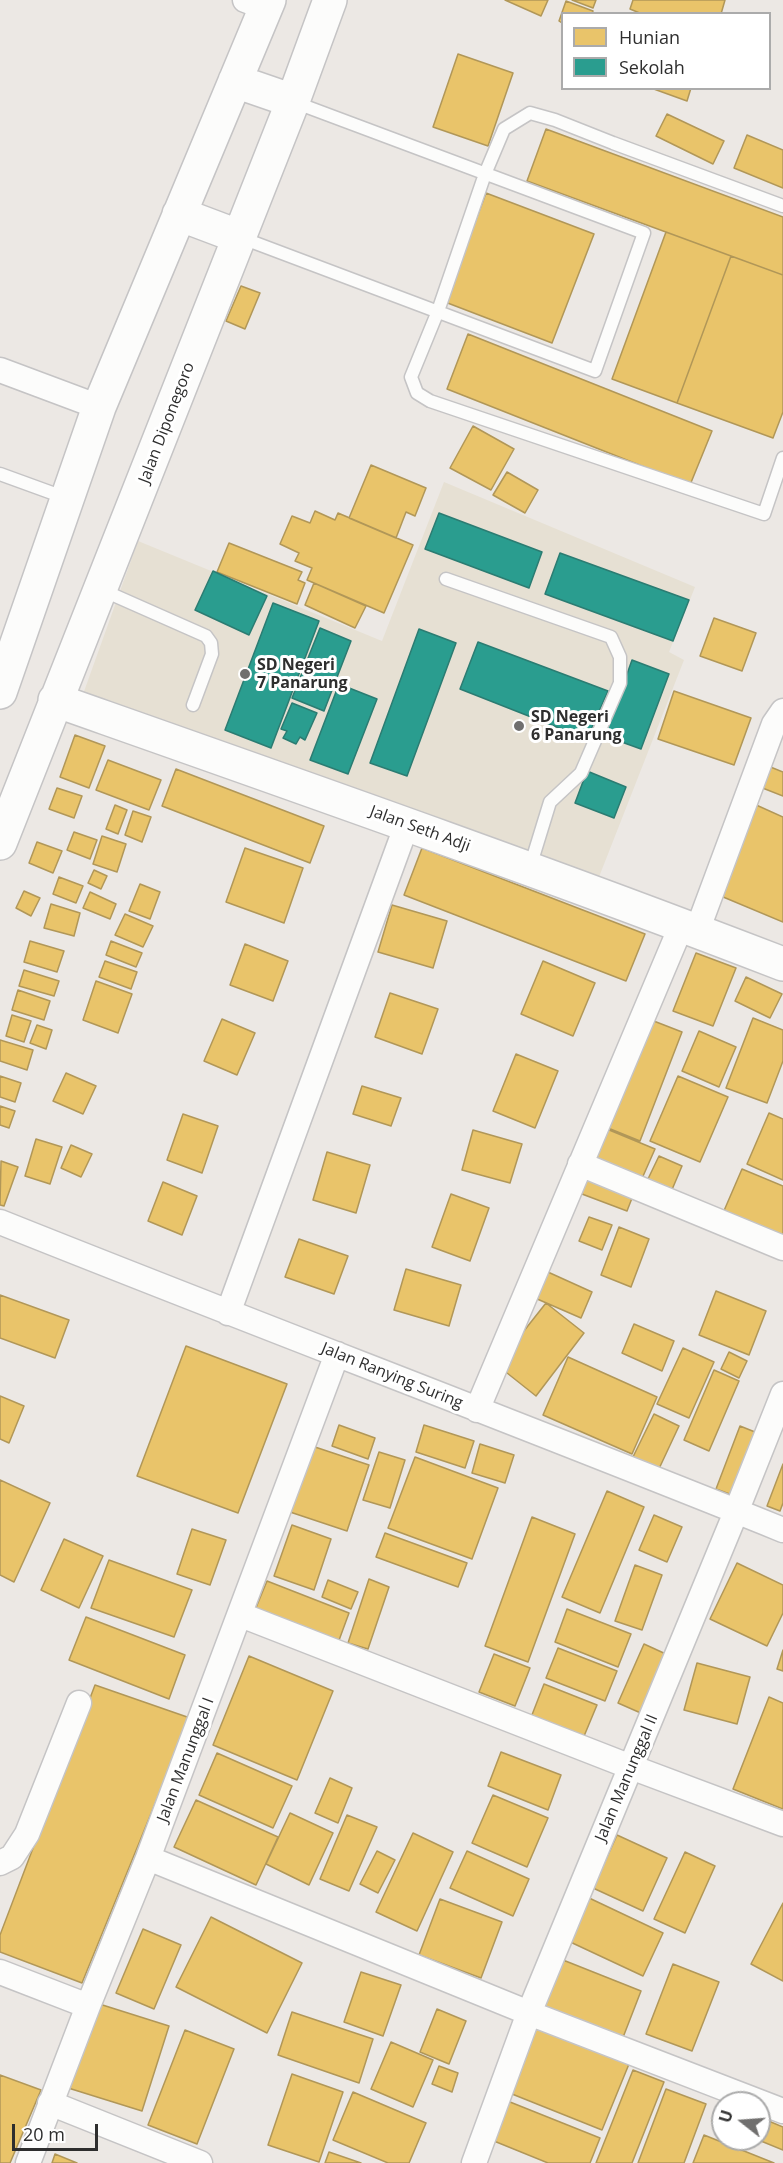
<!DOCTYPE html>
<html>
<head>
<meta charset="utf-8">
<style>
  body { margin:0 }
  #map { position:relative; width:783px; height:2163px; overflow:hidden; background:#ece8e4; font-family:"Open Sans",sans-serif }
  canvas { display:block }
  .legend { position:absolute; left:561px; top:12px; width:210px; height:78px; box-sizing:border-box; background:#fff; border:2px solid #ababab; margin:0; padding:8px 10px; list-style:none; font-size:18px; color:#2e2e2e }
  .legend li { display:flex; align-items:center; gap:12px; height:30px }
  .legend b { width:30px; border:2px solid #ababab }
  .north { position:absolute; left:711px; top:2091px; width:60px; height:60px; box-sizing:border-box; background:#fff; border:2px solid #ababab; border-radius:50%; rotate:287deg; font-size:16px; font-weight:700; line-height:24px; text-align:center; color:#2e2e2e }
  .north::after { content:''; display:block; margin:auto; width:21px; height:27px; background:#706f6e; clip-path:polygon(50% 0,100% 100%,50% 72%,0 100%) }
  .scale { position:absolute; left:12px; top:2124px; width:86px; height:27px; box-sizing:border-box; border:3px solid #2e2e2e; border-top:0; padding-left:8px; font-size:18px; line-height:21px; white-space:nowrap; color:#2e2e2e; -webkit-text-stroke:4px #fff; paint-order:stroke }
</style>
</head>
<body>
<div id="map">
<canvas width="783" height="2163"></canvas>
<ul class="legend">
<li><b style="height:16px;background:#e9c46a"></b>Hunian</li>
<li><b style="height:16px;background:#2a9d8f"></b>Sekolah</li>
</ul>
<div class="north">U</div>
<div class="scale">20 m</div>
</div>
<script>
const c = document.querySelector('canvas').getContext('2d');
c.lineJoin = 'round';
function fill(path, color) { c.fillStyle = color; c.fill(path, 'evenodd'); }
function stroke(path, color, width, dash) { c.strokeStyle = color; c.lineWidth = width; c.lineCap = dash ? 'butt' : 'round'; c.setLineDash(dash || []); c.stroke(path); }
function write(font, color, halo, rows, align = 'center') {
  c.font = font + ' "Open Sans",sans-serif'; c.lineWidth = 6; c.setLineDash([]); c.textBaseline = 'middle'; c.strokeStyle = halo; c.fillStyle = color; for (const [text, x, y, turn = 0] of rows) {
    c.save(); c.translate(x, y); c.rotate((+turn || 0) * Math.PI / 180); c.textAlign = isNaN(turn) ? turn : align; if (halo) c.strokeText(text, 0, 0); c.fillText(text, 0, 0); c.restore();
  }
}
fill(new Path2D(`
  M444 482 695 587 669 652 684 660 599 877 82 697 138 541 382 641Z`), '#e6e0d3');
const homes = new Path2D(`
  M505 0H548L541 16Z
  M572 0H596L593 8Z
  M633 0H725L721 14H642L630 9Z
  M566 1 593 11 592 14H562V23L559 21Z
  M458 54 513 73 488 146 433 127Z
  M651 88H691L687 101Z
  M667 114 724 141 713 164 656 136Z
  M546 129 783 217V275L527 181Z
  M747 135 783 150V188L734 168Z
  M486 193 594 234 552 343 445 302Z
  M666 232 731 256 677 403 612 379Z
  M731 256 783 275V412L773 438 677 403Z
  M241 286 260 293 245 329 226 321Z
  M468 334 712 431 690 485 447 389Z
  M473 426 514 449 491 490 450 468Z
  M371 465 426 488 415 516 406 512 396 538 349 518Z
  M507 472 538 490 525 513 493 495Z
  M315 511 335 520 338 513 413 545 384 613 307 580 312 568 295 561 299 553 280 544 292 516 310 523Z
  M229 543 302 572 298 580 305 583 297 604 217 572Z
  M314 583 366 606 355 628 305 605Z
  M714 618 756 633 742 671 700 656Z
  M674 691 751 718 734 765 658 739Z
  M75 735 105 746 89 788 60 777Z
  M108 760 161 780 149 810 96 790Z
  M768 766 783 772V796L760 787Z
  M176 769 324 826 310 863 162 806Z
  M57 788 82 796 74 818 49 809Z
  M754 804 783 817V922L716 894Z
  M115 805 127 810 118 834 106 829Z
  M133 811 151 817 142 842 125 835Z
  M74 832 97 840 90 859 67 850Z
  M102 836 126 844 117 872 93 864Z
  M37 842 62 851 53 873 29 863Z
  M245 848 303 868 284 923 226 902Z
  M422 848 645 934 626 981 404 895Z
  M94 870 107 876 101 889 88 883Z
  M59 877 83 886 76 903 53 894Z
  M140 884 160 892 150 919 129 911Z
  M24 891 40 898 31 916 16 908Z
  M90 892 116 904 110 919 83 908Z
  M51 904 80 913 74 936 44 928Z
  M392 905 447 921 433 968 378 952Z
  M125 914 153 926 143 947 115 935Z
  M30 941 64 951 57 972 24 962Z
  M111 941 142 953 136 967 106 955Z
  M245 944 288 961 273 1001 230 985Z
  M696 953 736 968 713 1026 673 1011Z
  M105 961 137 972 131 989 99 977Z
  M543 961 595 983 573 1036 521 1014Z
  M24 970 59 981 54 996 19 986Z
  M746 977 782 994 770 1018 735 1001Z
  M96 981 132 994 118 1033 83 1020Z
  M18 990 50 1001 44 1020 12 1010Z
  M390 993 438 1009 422 1054 375 1037Z
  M12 1015 31 1021 24 1042 6 1036Z
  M646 1018 682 1032 640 1141 603 1126Z
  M753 1018 783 1030V1061L767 1103 726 1088Z
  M222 1019 255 1033 237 1075 204 1061Z
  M37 1025 52 1030 46 1049 30 1043Z
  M699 1031 736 1047 719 1087 682 1071Z
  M0 1040 33 1050 27 1070 0 1061Z
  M516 1054 558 1071 535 1128 493 1111Z
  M66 1073 96 1086 83 1114 53 1101Z
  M0 1076 21 1083 15 1102 0 1097Z
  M678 1076 728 1097 700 1162 650 1141Z
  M362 1086 401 1098 391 1126 353 1114Z
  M0 1106 15 1111 9 1128 0 1125Z
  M769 1113 783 1119V1180L747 1164Z
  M183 1114 218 1126 202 1173 167 1160Z
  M602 1127 655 1149 640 1183 588 1162Z
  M473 1130 522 1144 510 1183 462 1170Z
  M36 1139 62 1147 50 1184 25 1176Z
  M71 1145 92 1154 81 1177 61 1168Z
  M327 1152 370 1165 356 1213 313 1200Z
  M659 1156 682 1166 671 1192 647 1181Z
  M1 1161 18 1167 4 1206 0 1205Z
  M742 1169 783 1186V1239L723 1213Z
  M581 1172 634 1193 627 1211 574 1191Z
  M163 1182 197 1196 182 1235 148 1221Z
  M451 1194 489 1208 470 1261 432 1247Z
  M589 1217 612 1225 602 1250 579 1241Z
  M619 1227 649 1239 631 1287 601 1275Z
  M299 1239 348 1256 334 1294 285 1277Z
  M539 1268 592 1292 581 1318 528 1295Z
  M406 1269 461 1285 449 1326 394 1310Z
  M716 1291 766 1311 749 1355 699 1335Z
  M0 1295 69 1320 55 1358 0 1338Z
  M546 1303 584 1333 536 1396 497 1365Z
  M634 1324 674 1341 662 1371 622 1353Z
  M186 1346 287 1384 238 1513 137 1476Z
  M683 1348 714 1362 689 1418 657 1404Z
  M729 1352 747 1361 739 1378 721 1369Z
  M568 1357 657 1397 632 1454 543 1415Z
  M714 1370 739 1381 709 1451 684 1440Z
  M0 1396 24 1406 9 1443 0 1439Z
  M654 1414 679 1426 657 1473 631 1461Z
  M339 1425 375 1438 368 1459 332 1446Z
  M424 1425 474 1441 465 1468 416 1452Z
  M740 1426 760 1434 735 1496 716 1489Z
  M480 1444 514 1455 505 1483 472 1473Z
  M312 1446 369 1465 347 1531 290 1512Z
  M379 1452 405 1460 390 1508 363 1500Z
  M415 1457 498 1488 472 1559 388 1528Z
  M783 1464V1503L780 1511 767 1506Z
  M0 1480 50 1503 14 1582 0 1575Z
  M607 1491 644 1507 600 1613 562 1597Z
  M654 1515 682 1527 667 1562 639 1550Z
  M532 1517 575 1534 528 1662 485 1646Z
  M292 1525 331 1539 314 1590 274 1576Z
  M192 1529 226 1540 210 1585 177 1574Z
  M385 1533 467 1563 458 1587 376 1557Z
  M64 1539 103 1556 79 1608 41 1590Z
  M109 1560 192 1590 174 1637 91 1608Z
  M737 1563 783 1585V1613L767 1646 710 1619Z
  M635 1565 662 1575 642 1630 615 1621Z
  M369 1579 389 1587 368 1649 348 1643Z
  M328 1580 358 1592 351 1609 322 1597Z
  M267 1581 349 1613 338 1643 255 1610Z
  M567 1609 631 1634 618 1667 555 1642Z
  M86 1617 185 1655 169 1699 69 1660Z
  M644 1644 668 1655 643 1714 618 1703Z
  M558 1648 617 1671 605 1701 546 1678Z
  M783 1650V1671L777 1669Z
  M494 1654 530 1668 515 1706 479 1692Z
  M249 1656 333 1691 297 1780 213 1745Z
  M697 1663 750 1677 737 1724 684 1710Z
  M544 1684 597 1705 582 1741 530 1720Z
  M95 1685 190 1718 82 1983 0 1952V1935Z
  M769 1697 783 1703V1809L733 1789Z
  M501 1752 561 1775 548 1810 488 1786Z
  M217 1753 292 1786 273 1828 199 1795Z
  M330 1778 352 1788 338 1823 315 1813Z
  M493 1795 548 1818 527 1867 472 1843Z
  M196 1800 278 1837 256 1885 174 1847Z
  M290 1813 333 1833 309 1885 266 1864Z
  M347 1815 377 1827 349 1891 320 1879Z
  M413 1833 453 1852 417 1931 376 1912Z
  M617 1835 667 1858 643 1911 593 1888Z
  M377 1851 395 1860 378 1893 360 1884Z
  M467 1851 529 1879 513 1916 450 1888Z
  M685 1852 715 1866 685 1933 654 1919Z
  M587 1897 663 1933 643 1976 566 1940Z
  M440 1899 502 1922 481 1978 419 1955Z
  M783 1903V1981L751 1964Z
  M211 1917 302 1963 267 2033 176 1987Z
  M143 1929 181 1945 154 2009 116 1993Z
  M563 1960 641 1991 622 2040 544 2008Z
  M673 1964 719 1982 692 2051 646 2034Z
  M361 1972 401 1985 383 2036 344 2022Z
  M93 2002 169 2026 142 2111 65 2087Z
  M437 2009 466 2021 449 2064 420 2052Z
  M292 2012 373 2039 359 2083 278 2055Z
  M528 2024 629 2064 602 2130 502 2090Z
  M185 2030 234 2049 197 2144 148 2125Z
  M391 2042 433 2060 413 2107 371 2089Z
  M439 2066 458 2073 452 2092 432 2084Z
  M633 2070 664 2082 632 2163H596Z
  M292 2074 343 2092 319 2162 268 2145Z
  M0 2075 41 2090 10 2163H0Z
  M666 2089 706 2104 684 2163H638Z
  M353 2092 426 2123 409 2163H388L333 2140Z
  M505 2100 600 2138 590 2163H548L489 2139Z
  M720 2101 726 2103H723V2125L712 2121Z
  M759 2117 783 2127V2150L756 2139H759Z
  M704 2135 774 2163H693Z
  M329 2152 361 2163H325Z
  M55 2154 77 2163H52Z`);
fill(homes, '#e9c46a');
stroke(homes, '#b19758', 1.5);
const schools = new Path2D(`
  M439 513 542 552 529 588 425 549Z
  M560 553 689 600 673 641 545 594Z
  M213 571 267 596 249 635 195 610Z
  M273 603 319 621 271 748 225 730Z
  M320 628 351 641 324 711 292 698Z
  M419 629 456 643 407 776 370 763Z
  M478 642 608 691 587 739 460 689Z
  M632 660 669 674 641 749 605 736Z
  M339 684 377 699 348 774 310 760Z
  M292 703 317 713 305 740 300 737 296 744 283 738 287 731 281 729Z
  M587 771 626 787 614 818 575 803Z`);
fill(schools, '#2a9d8f');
stroke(schools, '#2b7c72', 1.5);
const lane = new Path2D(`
  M783 206 613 143 555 120 530 113 504 129 485 174 438 311 411 377 417 393 430 401 764 514 783 458
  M242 238 595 371 644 233 294 102
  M0 474 66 498
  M446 579 611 637 620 657V683L581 773 550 802 530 867
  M102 590 206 636 211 643 212 654 193 705`);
const street = new Path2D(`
  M245 0 266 8
  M0 370 99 407
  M697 931 774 724 783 711
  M580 1164 783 1248
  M0 1222C260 1326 523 1425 783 1530
  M228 1313 407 824
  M477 1410 682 924
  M241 1615 631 1767 783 1824
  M148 1858 529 2013 783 2111
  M0 1863 12 1857 27 1834 79 1703
  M0 1972 88 2006
  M50 2103 200 2163
  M28 2163 88 2006 148 1858 337 1354
  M474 2163 529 2013 736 1512 783 1394`);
const secondary = new Path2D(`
  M235 81 293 101
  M179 214 240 237
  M0 692 99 407 269 0
  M55 700C299 786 542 871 783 964
  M0 843 293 101 330 0`);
stroke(lane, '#c5c4c5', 15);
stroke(street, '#c5c4c5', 27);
stroke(secondary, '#c5c4c5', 36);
stroke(lane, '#fcfcfb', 12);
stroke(street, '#fcfcfb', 24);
stroke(secondary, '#fcfcfb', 33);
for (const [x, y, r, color] of [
  [245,674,6,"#706f6e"],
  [519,726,6,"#706f6e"]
]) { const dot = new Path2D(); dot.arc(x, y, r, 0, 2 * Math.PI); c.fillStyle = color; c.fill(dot); stroke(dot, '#fff', 2); }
write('16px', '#2e2e2e', '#fff', [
  ["Jalan Diponegoro",167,423,-69],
  ["Jalan Seth Adji",420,829,20],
  ["Jalan Ranying Suring",392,1376,22],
  ["Jalan Manunggal I",186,1760,-69],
  ["Jalan Manunggal II",627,1778,-67]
]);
write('bold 16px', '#2e2e2e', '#fff', [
  ["SD Negeri",257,665],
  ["7 Panarung",257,683],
  ["SD Negeri",531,717],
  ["6 Panarung",531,735]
], 'left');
</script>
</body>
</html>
